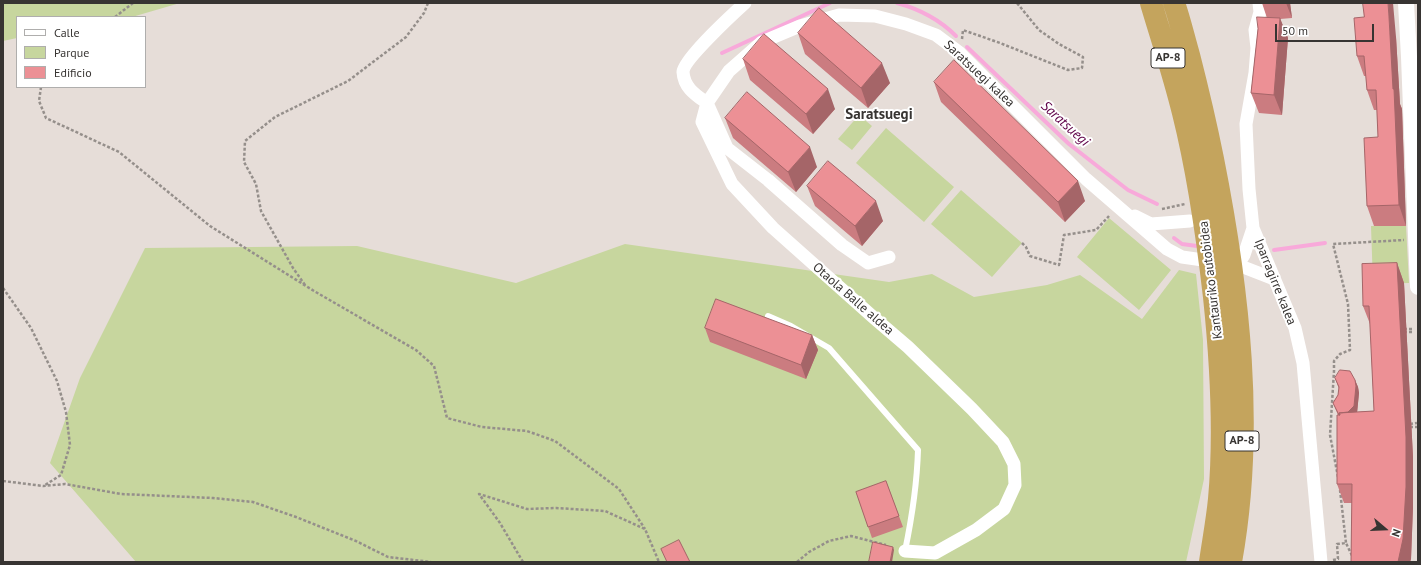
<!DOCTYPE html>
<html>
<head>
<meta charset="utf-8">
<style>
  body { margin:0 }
  #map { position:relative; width:1421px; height:565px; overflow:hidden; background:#e6ddd8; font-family:"PT Sans",sans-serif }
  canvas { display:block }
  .frame { position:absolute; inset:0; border:4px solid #373432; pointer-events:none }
  .legend { position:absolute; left:16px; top:16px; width:130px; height:72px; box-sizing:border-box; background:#fff; border:1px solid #afaead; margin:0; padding:5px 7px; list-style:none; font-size:12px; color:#373432 }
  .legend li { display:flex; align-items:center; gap:8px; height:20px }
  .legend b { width:20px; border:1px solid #afaead }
  .north { position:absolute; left:1365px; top:509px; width:40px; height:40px; -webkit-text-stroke:3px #fff; paint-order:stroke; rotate:109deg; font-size:11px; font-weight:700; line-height:16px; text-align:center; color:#373432 }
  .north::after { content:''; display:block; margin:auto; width:14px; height:18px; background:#373432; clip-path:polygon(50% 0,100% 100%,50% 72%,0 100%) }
  .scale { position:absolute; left:1275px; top:24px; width:99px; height:18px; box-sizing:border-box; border:2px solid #373432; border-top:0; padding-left:5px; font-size:12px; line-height:14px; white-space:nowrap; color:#373432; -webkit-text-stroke:3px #fff; paint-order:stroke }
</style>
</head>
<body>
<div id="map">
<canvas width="1421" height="565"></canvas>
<div class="frame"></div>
<ul class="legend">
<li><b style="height:5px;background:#fff"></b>Calle</li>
<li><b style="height:11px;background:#c7d69e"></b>Parque</li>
<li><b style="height:11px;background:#ec9095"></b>Edificio</li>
</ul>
<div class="north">N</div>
<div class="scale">50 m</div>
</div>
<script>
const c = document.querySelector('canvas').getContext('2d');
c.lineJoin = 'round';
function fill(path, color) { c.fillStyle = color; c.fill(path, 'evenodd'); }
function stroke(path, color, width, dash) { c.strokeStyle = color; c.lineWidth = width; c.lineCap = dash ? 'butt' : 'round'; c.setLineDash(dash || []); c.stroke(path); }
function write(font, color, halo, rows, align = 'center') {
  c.font = font + ' "PT Sans",sans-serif'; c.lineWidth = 4; c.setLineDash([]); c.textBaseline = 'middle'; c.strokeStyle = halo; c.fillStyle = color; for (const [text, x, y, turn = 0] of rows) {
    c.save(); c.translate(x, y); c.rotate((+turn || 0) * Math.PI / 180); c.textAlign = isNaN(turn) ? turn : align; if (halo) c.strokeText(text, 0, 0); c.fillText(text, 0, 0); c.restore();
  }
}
fill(new Path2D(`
  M3 3H180L132 17H17V38L3 41Z
  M859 115 872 126 852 150 838 139Z
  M886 128 954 187 924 222 856 163Z
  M961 190 1022 243 992 277 931 224Z
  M1109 218 1171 270 1139 310 1077 257Z
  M1371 226H1406L1409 283 1373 284Z
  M625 244 889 282 932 274 974 297 1047 285 1080 275 1142 319 1179 270 1196 274 1203 340 1204 479 1186 562H136L50 463 80 378 145 248 357 246 516 283Z`), '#c7d69e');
stroke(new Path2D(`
  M897 3C919 9 940 20 956 36
  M967 47 1069 144 1128 190 1157 204
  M722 53 830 3
  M1174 238 1182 244 1197 246
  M1274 250 1325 243`), '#f8a9da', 4);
stroke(new Path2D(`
  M115 17 133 3
  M962 39 963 30 1000 43 1068 70 1082 68 1083 57 1059 44 1039 30 1017 3
  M41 87 39 101 46 118 119 152 210 226 314 291 416 350 434 366 447 418 482 427 527 431 555 441 619 489 645 529
  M1162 209 1185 204
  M1022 243 1026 247 1030 256 1059 265 1064 235 1096 230 1109 216
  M305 285 293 268 261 211 256 184 244 162 245 141 275 117 348 81 406 37 424 13 428 3
  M3 288 31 328 57 381 66 412 70 445 61 475 45 485
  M1404 329H1414
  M1404 332H1414
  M1410 424 1417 423
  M1410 427H1417
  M1338 477 1330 435 1334 371V361L1340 354 1350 350 1348 304 1333 244 1404 240
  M3 481 43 486 65 484 121 494 213 498 253 502 296 517 356 541 388 557 431 562
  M1340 490 1346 543
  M1333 560 1338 559 1337 544 1346 543 1355 562
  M523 562 500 523 479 494 527 509 556 508 605 511 645 529 659 562
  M797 562 809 552 829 541 851 536 886 545`), '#958f8b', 2.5, [3, 2]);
stroke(new Path2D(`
  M768 316 791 326 829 348 918 450C917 484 912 517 905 551`), '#fff', 6);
stroke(new Path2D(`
  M1259 3 1260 12 1255 30 1257 48 1255 73 1246 124 1249 189 1253 228 1295 328 1303 363 1321 562
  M707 103 727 148 768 180 842 245 868 263 889 257
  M707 103C696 95 684 88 683 72 683 60 734 13 745 3
  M1135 216 1151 224 1190 221
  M1238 265 1244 255 1253 228
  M905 551 935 553 976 530 1004 509 1015 485 1014 464 1003 442 972 409 908 347 873 317 773 228 732 184 702 122 707 103 729 71 762 42 800 26 839 15 875 16 906 24 936 35 960 53 1086 179 1167 249 1182 257 1238 265 1274 279`), '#fff', 13);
stroke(new Path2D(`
  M1406 3 1409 57 1418 287`), '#fff', 16);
stroke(new Path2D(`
  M1151 3C1162 40 1174 76 1183 113 1198 173 1207 236 1214 297 1221 364 1225 433 1219 499 1217 520 1213 541 1210 562
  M1174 3C1180 20 1184 38 1189 55 1198 90 1206 124 1213 159 1239 290 1255 429 1231 562`), '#c4a45d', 22);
fill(new Path2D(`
  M1262 3H1290L1292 18 1280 19 1288 38 1282 115 1259 113 1251 93 1258 29 1267 18Z
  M1364 17 1396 37 1400 104 1402 109 1406 226H1374L1367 206 1378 137 1377 110H1374L1367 90 1366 76H1364L1357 56Z
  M798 33 890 83 868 108 805 54Z
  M743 59 835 109 813 134 750 80Z
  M934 82 1085 201 1065 222 941 102Z
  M725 118 817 167 796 192 733 138Z
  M807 186 883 221 862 246 815 206Z
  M1397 263 1404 283 1413 457V507L1411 559 1410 562H1351L1352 503H1344L1337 484 1338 415 1333 403 1338 395 1339 389 1335 378 1355 380 1358 387 1359 393 1357 412 1374 411 1370 324 1363 306Z
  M705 328 812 335 818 350 806 379 710 342Z
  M886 481 903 527 872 538 856 492Z`), '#cb7c80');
fill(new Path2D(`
  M1286 3H1290L1292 18Z
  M1388 3H1393L1396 37 1400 104 1402 109 1406 226 1399 205Z
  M1280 18 1288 38 1282 115 1274 95Z
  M882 63 890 83 868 108 861 88Z
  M828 89 835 109 813 134 806 114Z
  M810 147 817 167 796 192 788 172Z
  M1078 181 1085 201 1065 222 1058 202Z
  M876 201 883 221 862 246 855 226Z
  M1397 263 1404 283 1413 457V507L1411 559 1410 562H1398Z
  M812 335 818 350 806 379 801 365Z
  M1355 380 1358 387 1359 393 1357 414 1344 426Z
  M893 547 894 550 892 562H890Z`), '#a56568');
const building = new Path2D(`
  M1363 3H1388L1389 17 1393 89H1394L1399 205 1367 206 1364 138 1378 137 1376 90H1367L1364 56H1357L1354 18 1364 17Z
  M819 8 882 63 861 88 798 33Z
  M1257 17 1280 18 1274 95 1251 93 1258 29Z
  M764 34 828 89 806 114 743 59Z
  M954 60 1078 181 1058 202 934 82Z
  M747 92 810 147 788 172 725 118Z
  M828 161 876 201 855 226 807 186Z
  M1397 263 1406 437V487L1403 539 1398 562H1351L1352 484H1337V415H1340L1339 413 1374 411 1369 306H1363L1362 264Z
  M716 299 812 335 801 365 705 328Z
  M1340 370 1350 371 1355 380 1356 386 1354 406 1348 412 1339 413 1340 415H1339L1333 403 1338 395 1339 387 1335 378Z
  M886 481 899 516 868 527 856 492Z
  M679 540 690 562H667L661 549Z
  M873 542 893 547 890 562H869Z`);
fill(building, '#ec9095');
stroke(building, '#a56568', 1);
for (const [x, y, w] of [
  [1168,58,34],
  [1242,441,34]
]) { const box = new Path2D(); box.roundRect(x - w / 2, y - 10, w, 20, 3); c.fillStyle = '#fff'; c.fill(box); stroke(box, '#373432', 1); }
write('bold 12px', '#373432', null, [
  ["AP-8",1168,58],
  ["AP-8",1242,441]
]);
write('13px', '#373432', '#fff', [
  ["Saratsuegi kalea",979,74,43],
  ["Kantauriko autobidea",1211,280,-97],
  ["Iparragirre kalea",1275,282,68],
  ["Otaola Balle aldea",853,299,41]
]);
write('italic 14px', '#5e0047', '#fff', [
  ["Saratsuegi",1065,124,42]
]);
write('bold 15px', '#373432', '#fff', [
  ["Saratsuegi",879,115]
]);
</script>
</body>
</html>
